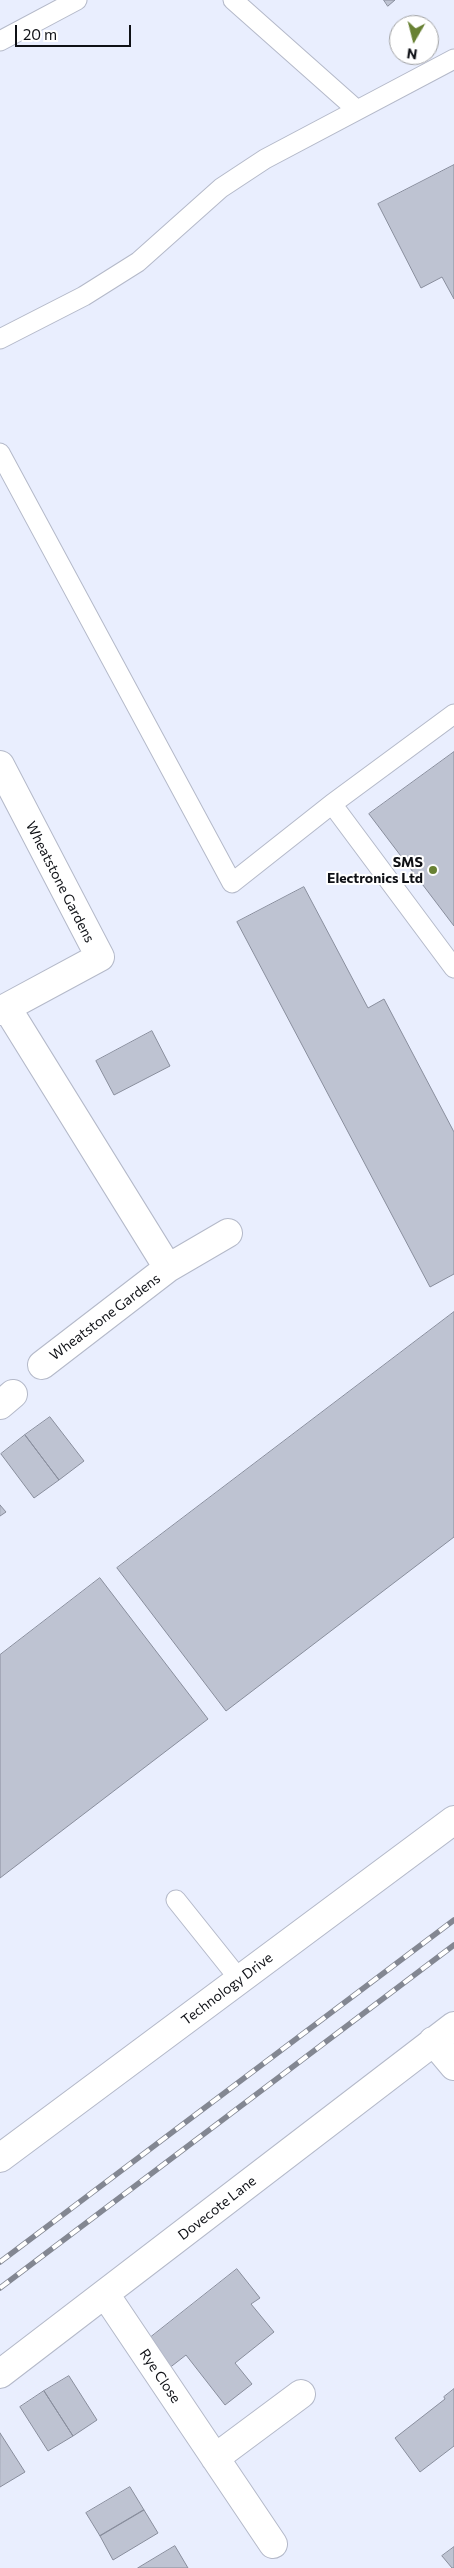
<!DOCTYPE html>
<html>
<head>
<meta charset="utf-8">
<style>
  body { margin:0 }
  #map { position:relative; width:454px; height:2568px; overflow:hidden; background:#e9eefe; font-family:Commissioner,sans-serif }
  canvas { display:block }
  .north { position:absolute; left:389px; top:15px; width:50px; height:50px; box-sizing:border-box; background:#fff; border:1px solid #9fa0a2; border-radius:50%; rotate:188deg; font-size:14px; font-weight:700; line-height:20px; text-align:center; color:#0f1116 }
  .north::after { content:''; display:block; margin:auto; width:18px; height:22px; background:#688133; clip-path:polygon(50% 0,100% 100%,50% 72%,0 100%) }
  .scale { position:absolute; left:15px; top:25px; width:116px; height:22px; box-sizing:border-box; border:2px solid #0f1116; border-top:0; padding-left:6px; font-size:15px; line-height:18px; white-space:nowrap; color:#0f1116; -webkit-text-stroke:4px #fff; paint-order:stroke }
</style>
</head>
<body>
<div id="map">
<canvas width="454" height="2568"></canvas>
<div class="north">N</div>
<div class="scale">20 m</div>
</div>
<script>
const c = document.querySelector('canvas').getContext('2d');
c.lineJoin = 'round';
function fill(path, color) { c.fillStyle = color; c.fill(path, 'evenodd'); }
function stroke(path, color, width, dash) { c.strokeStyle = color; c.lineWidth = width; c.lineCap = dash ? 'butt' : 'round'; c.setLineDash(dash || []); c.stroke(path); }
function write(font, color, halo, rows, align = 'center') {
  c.font = font + ' Commissioner,sans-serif'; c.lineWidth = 4; c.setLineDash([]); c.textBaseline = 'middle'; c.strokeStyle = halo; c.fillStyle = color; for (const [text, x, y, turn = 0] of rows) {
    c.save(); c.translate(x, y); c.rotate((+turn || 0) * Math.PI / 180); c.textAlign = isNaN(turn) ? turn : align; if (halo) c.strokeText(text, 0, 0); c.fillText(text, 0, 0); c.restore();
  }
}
const building = new Path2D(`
  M384 0H395L388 6Z
  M454 165V299L442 277 421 288 378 204Z
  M454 752V926L369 814Z
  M304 887 368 1008 384 999 454 1132V1274L430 1287 237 922Z
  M152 1031 170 1066 114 1095 96 1061Z
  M454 1312V1537L226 1711 117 1568Z
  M50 1417 84 1461 59 1480 25 1435Z
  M25 1435 59 1480 34 1498 1 1454Z
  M0 1505 6 1512 0 1516Z
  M100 1578 208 1719 0 1878V1655Z
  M237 2269 260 2298 251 2304 274 2332 235 2363 252 2384 225 2405 186 2355 168 2369 146 2341Z
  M69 2376 97 2420 73 2436 44 2391Z
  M454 2389V2446L420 2472 395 2438 445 2399 444 2397Z
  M44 2391 73 2436 48 2451 20 2407Z
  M0 2433 25 2472 0 2487Z
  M130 2487 144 2510 100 2536 86 2513Z
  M144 2510 158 2533 113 2560 100 2536Z
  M175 2546 188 2568H138Z
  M454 2547V2568H452L442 2556Z`);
fill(building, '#bec3d2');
stroke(building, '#898e9d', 1);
const service = new Path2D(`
  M233 0 357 110
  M0 41 77 0
  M0 339 84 296 138 262 221 188 265 159 454 59
  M0 453 232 883 332 804 454 714
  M332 804 454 968
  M176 1900 240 1980`);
const minor = new Path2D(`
  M0 765 100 957 0 1011
  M7 1008 168 1268 228 1233
  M42 1365 168 1268
  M0 1405 13 1394
  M433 2041 454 2066
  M0 2158 454 1820
  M105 2294 273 2544
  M0 2374 454 2026
  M215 2458 301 2394`);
stroke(service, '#b4b9c9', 21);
stroke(minor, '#b4b9c9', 30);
stroke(service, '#fff', 19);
stroke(minor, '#fff', 28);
const rail = new Path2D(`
  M0 2262 454 1920
  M0 2288 454 1945`);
stroke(rail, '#838792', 5.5);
stroke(rail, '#fff', 4, [11]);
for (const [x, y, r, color] of [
  [433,870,5,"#688133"]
]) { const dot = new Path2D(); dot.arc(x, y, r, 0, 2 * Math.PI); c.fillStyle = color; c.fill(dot); stroke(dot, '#fff', 2); }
write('bold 14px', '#0f1116', '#fff', [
  ["SMS",423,862],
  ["Electronics Ltd",423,878]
], 'right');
write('14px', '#0f1116', '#fff', [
  ["Wheatstone Gardens",60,882,63],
  ["Wheatstone Gardens",105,1317,-37],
  ["Technology Drive",227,1989,-37],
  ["Dovecote Lane",217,2208,-38],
  ["Rye Close",160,2376,56]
]);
</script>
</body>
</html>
